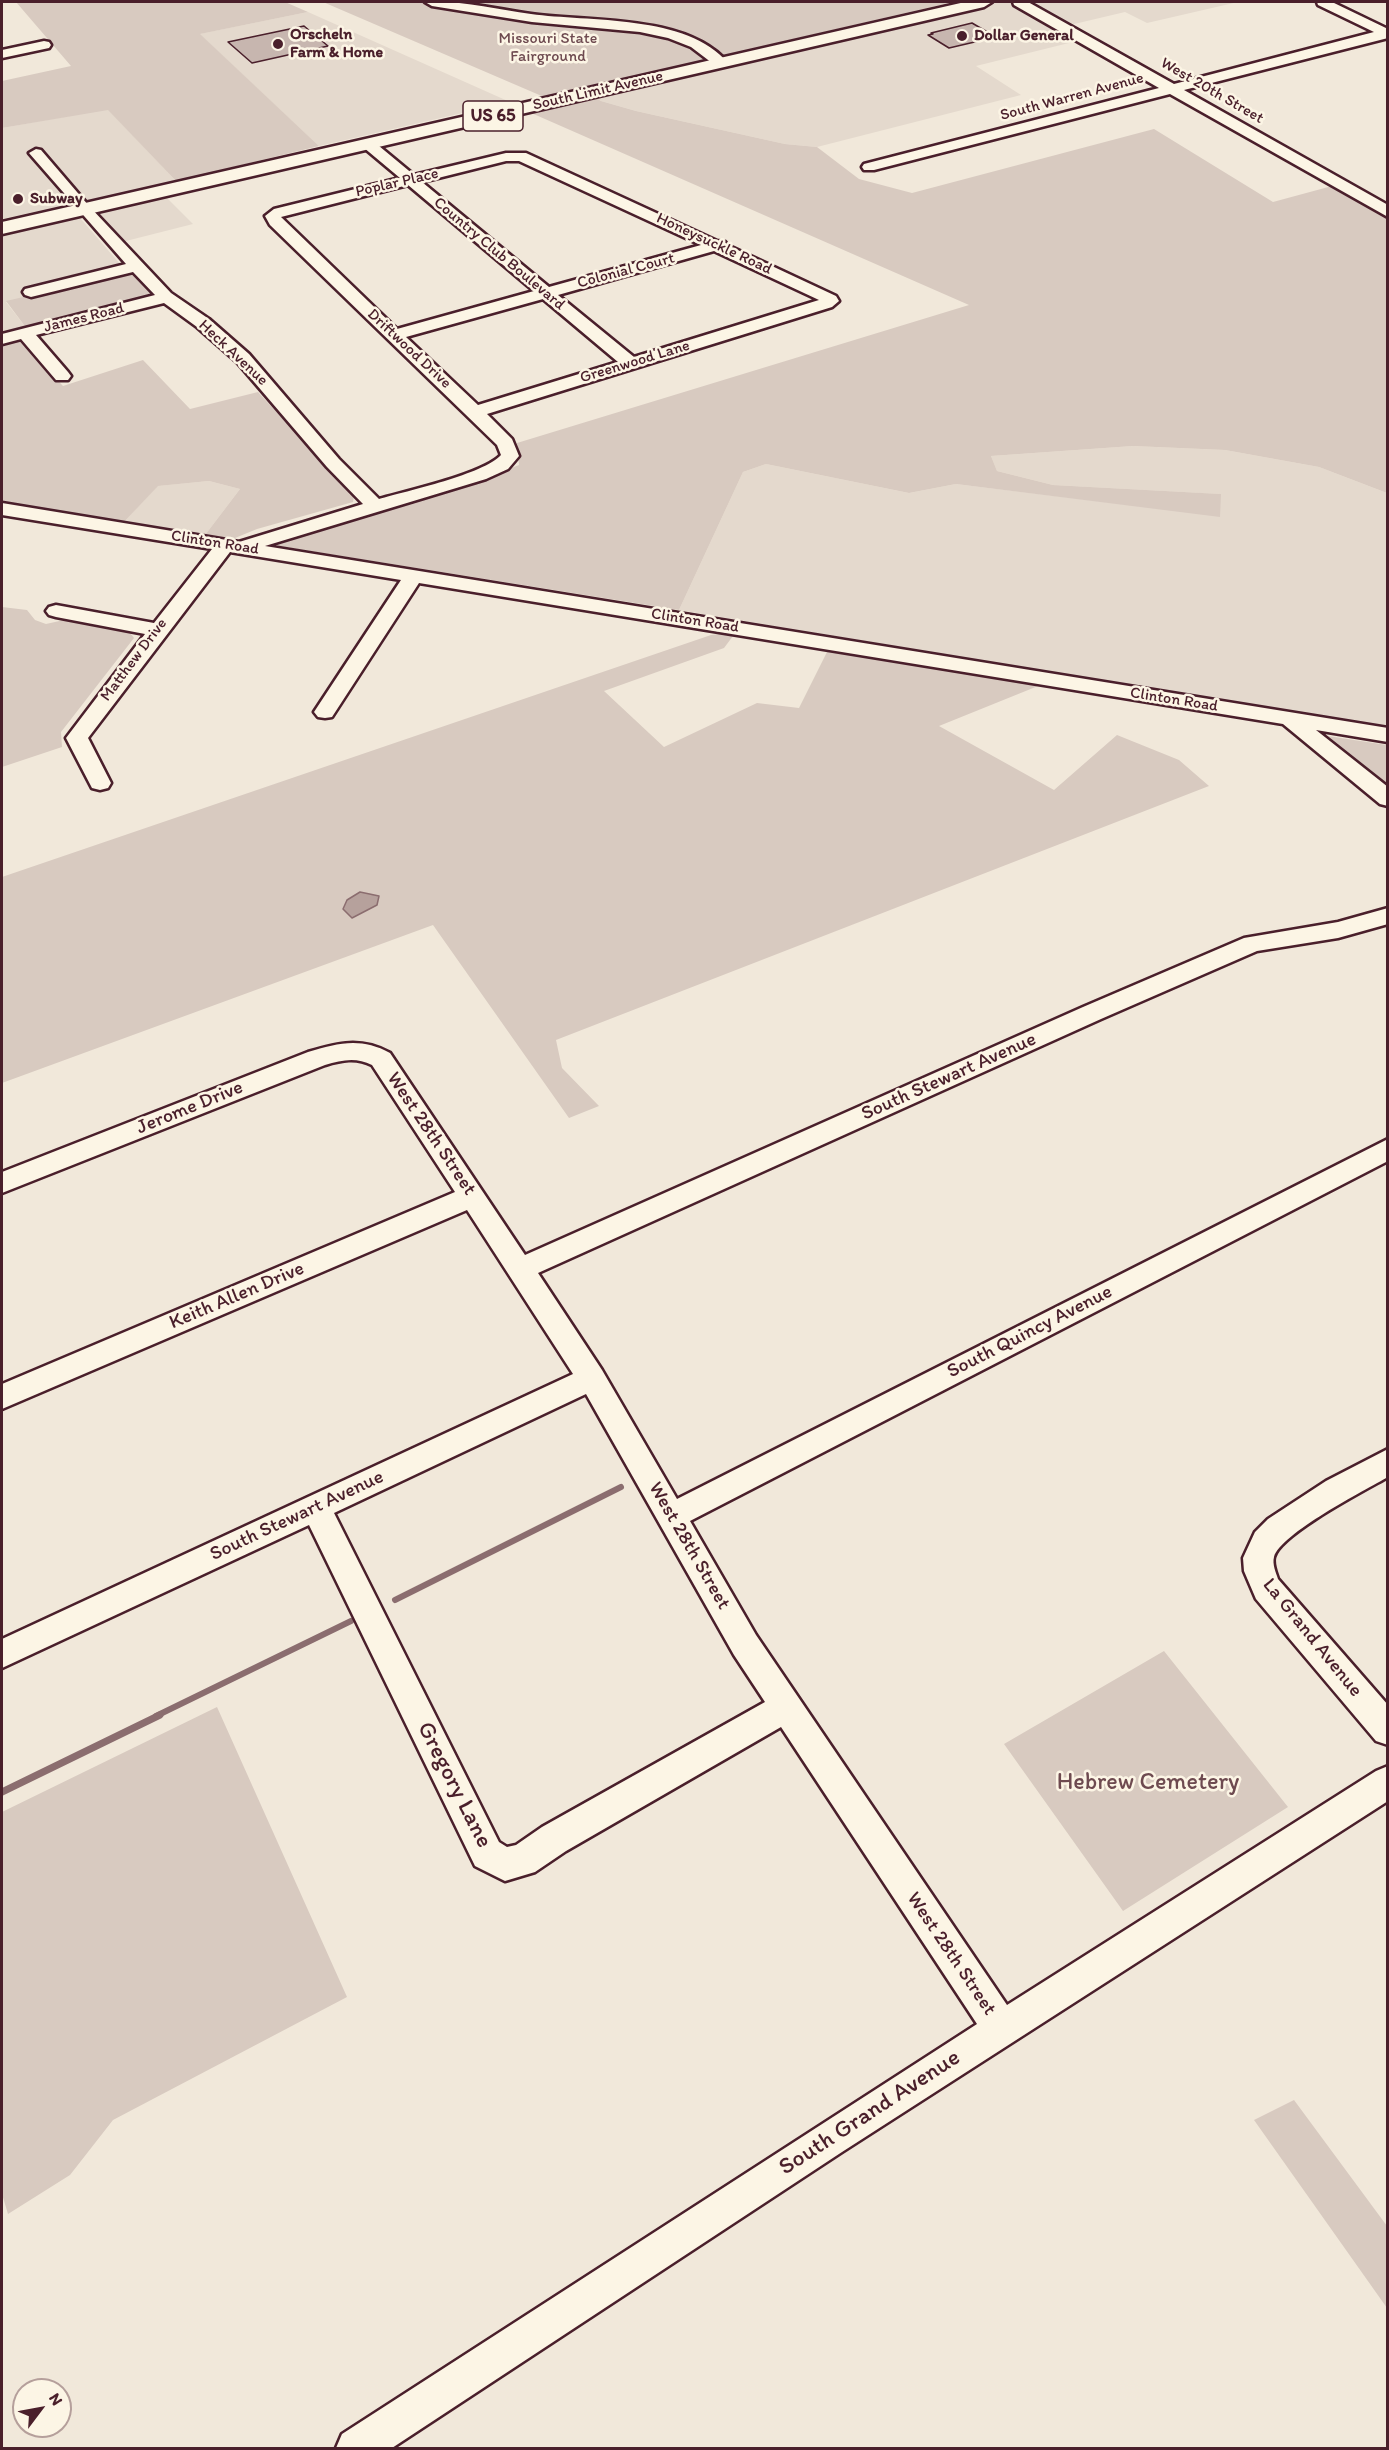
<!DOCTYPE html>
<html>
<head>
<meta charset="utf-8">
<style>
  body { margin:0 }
  #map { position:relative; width:1389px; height:2450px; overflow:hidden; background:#f1e8da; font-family:Itim,sans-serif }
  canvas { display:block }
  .frame { position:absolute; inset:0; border:3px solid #4a1f2b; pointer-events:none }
  .north { position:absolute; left:12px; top:2378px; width:60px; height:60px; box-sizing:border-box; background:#fcf5e5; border:2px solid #b59f9b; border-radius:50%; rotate:58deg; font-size:16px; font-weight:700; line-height:24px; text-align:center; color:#4a1f2b }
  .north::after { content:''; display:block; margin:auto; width:21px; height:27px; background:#4a1f2b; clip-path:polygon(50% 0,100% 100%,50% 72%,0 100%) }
</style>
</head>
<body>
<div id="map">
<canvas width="1389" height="2450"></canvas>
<div class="frame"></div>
<div class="north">N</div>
</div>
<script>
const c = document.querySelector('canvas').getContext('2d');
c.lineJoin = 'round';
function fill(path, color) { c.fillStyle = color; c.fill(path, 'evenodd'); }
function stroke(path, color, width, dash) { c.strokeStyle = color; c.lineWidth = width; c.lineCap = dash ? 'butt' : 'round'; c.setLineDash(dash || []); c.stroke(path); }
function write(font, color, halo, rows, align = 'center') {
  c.font = font + ' Itim,sans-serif'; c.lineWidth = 5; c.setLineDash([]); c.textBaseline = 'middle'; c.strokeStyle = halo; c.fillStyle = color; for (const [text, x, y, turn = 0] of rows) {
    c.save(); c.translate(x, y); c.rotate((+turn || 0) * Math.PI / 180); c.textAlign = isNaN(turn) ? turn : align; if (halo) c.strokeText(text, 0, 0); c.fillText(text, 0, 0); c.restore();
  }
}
fill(new Path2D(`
  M1000 2H1012L1081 40 976 66 1021 95 817 147 785 144 636 111 601 101 593 96Z
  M1026 2H1238L1147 23 1125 12 1070 25Z
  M308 12 510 102 319 146 199 34Z
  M108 109 176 181 2 219V128Z
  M166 197 193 224 122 242 96 216 98 213Z
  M75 217 80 218 127 272 6 302 27 329 2 336V234Z
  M1133 446 1225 450 1319 467 1387 493V728L679 610 743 472 766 464 909 493 956 484 1220 516V494L1053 485 997 471 991 456Z
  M209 481 240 489 205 535 124 522 157 486Z`), '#e4d9cd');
fill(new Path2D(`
  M16 2H285L308 12 200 34 319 146 176 181 108 110 2 128V81L71 66Z
  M323 2H953L544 97Z
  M593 96 601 101 636 111 785 144 817 147 859 179 912 193 1154 129 1273 202 1332 186 1387 217V493L1319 467 1225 450 1133 446 991 456 997 471 1053 485 1221 494 1220 517 956 484 909 493 766 464 743 472 679 610 273 545C353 513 439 498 519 465L517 443 969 305 529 112Z
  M132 272 152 294 151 297 27 329 6 301Z
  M18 338 63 386 143 360 190 409 258 392 354 496 353 502 257 529 235 538 205 535 240 489 209 481 158 486 124 522 2 503V342Z
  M2 607 27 610 35 620 46 624 64 620 129 631 134 638 61 732 62 747 2 767Z
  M736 632 724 648 604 691 664 747 757 703 799 708 829 648 1043 684 939 726 1054 790 1117 735 1179 760 1209 786 556 1040 562 1068 599 1106 569 1118 433 925 2 1083V877L711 635Z
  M1321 735 1387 745V789Z
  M1164 1651 1288 1807 1123 1911 1004 1744Z
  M217 1707 347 1997 113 2120 70 2175 8 2214 2 2194V1812Z
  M1294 2100 1387 2226V2308L1254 2120Z`), '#d8cac0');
const water = new Path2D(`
  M360 892 379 896 377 905 352 918 343 909 347 900Z`);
fill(water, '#b6a19c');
stroke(water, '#8b6d6f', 1.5);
stroke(new Path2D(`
  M395 1600 621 1487
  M156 1716 351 1621`), '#8b6d6f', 6);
stroke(new Path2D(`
  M2 1792 160 1715`), '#8b6d6f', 7);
const building = new Path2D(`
  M972 23 996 37 949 48 928 35 933 34 931 33Z
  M304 26 328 46 252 63 228 42Z`);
fill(building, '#c7b6af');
stroke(building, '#4a1f2b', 1.5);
const minor = new Path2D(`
  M425 2C460 0 496 9 531 14 588 22 688 14 728 63L726 66H716L691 47 668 38 640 32 532 22 432 6Z
  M1013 2H1028L1174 84 1374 32 1318 5 1317 2H1332L1388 29V38L1184 90 1388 205V217L1170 94 874 170H864L862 167 864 164 1159 88 1014 5Z
  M44 41 49 42 51 45 49 48 2 58V50Z
  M368 140 373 141 414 175 506 153H526L717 241 725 242 727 245 836 296 839 301 832 307 487 414 512 439 519 456 508 469 486 479 265 546 1388 728V742L1316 730 1388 787V806L1380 804 1283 724 419 583 332 717 325 718 318 717 314 712 401 580 230 552 88 738 111 783 108 788 100 790 92 788 66 738 145 634 56 617 49 615 46 611 49 607 56 605 154 623 212 549 2 515V503L239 542 363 504 327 467 237 362 197 327 164 303 36 335 68 372 71 376 68 380H56L21 339 2 344V334L155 295 133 272 31 297 25 295 23 292 25 289 126 264 29 153 36 149 41 150 89 206 171 293 209 319 249 354 339 459 379 499C407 491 484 474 501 455L497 445 270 225 265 216 274 209 400 178 363 147 361 144 363 141ZM506 161H519L701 245 549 287 422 182ZM408 185 534 291 397 329 281 217ZM714 251 819 300 634 357 558 295ZM543 299 618 362 478 405 406 337Z
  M1388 908V924L1338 938 1257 951 1101 1019 538 1273 602 1370 677 1499 1388 1139V1161L690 1521 756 1635 1007 2005 1376 1771 1388 1766V1801L842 2152 392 2448H336L342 2434 977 2024 781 1727 566 1851 535 1872 505 1881 475 1866 309 1525 2 1668V1639L573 1374 467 1210 2 1409V1384L455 1192 372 1065C356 1057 342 1060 325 1065L2 1193V1172L308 1052C338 1043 361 1037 390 1053L525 1255 1083 1007 1244 938 1338 922ZM586 1394 734 1655 765 1702 542 1827 516 1845 507 1847 499 1842 334 1513Z
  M1388 1449V1477C1365 1490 1280 1534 1274 1557 1272 1564 1276 1573 1278 1579L1388 1705V1745L1376 1741 1256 1599 1244 1571 1243 1558 1255 1532 1268 1519 1326 1481Z`);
const highway = new Path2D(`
  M965 2H992L984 7 2 234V222Z`);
stroke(minor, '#4a1f2b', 5);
stroke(highway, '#4a1f2b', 5);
fill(minor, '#fcf5e5');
fill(highway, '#fcf5e5');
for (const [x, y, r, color] of [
  [962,36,6,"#4a1f2b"],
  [278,44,6,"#4a1f2b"],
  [18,199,6,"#4a1f2b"]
]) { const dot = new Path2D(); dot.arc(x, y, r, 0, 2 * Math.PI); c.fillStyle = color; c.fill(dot); stroke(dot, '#fcf5e5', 2); }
write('bold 16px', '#4a1f2b', '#fcf5e5', [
  ["Orscheln",290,35],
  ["Farm & Home",290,53],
  ["Dollar General",974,36],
  ["Subway",30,199]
], 'left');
write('16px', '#6e4a50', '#fcf5e5', [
  ["Missouri State",548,39],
  ["Fairground",548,57]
]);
write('16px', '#4a1f2b', '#fcf5e5', [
  ["South Limit Avenue",598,91,-13],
  ["West 20th Street",1212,91,30],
  ["South Warren Avenue",1072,97,-15],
  ["Poplar Place",397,183,-13],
  ["Honeysuckle Road",714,244,25],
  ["Country Club Boulevard",499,254,40],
  ["Colonial Court",626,271,-15],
  ["James Road",84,318,-14],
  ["Driftwood Drive",409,349,43],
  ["Heck Avenue",233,353,43],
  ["Greenwood Lane",635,362,-17],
  ["Clinton Road",215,543,9],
  ["Clinton Road",695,621,9],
  ["Matthew Drive",134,660,-53],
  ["Clinton Road",1174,700,9]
]);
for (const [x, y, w] of [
  [493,116,60]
]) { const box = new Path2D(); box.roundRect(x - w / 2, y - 15, w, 30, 4.5); c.fillStyle = '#fcf5e5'; c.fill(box); stroke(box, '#4a1f2b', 1.5); }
write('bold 18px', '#4a1f2b', null, [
  ["US 65",493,116]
]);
write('20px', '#4a1f2b', '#fcf5e5', [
  ["South Stewart Avenue",949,1077,-24],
  ["Jerome Drive",190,1108,-22],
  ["West 28th Street",431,1134,56],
  ["Keith Allen Drive",237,1296,-23],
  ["South Quincy Avenue",1030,1332,-27],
  ["South Stewart Avenue",297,1516,-25],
  ["West 28th Street",689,1546,60],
  ["La Grand Avenue",1312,1638,51],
  ["West 28th Street",951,1954,56]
]);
write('24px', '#6e4a50', '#fcf5e5', [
  ["Hebrew Cemetery",1148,1783]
]);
write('24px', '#4a1f2b', '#fcf5e5', [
  ["Gregory Lane",454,1785,63],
  ["South Grand Avenue",870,2113,-33]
]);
</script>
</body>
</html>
